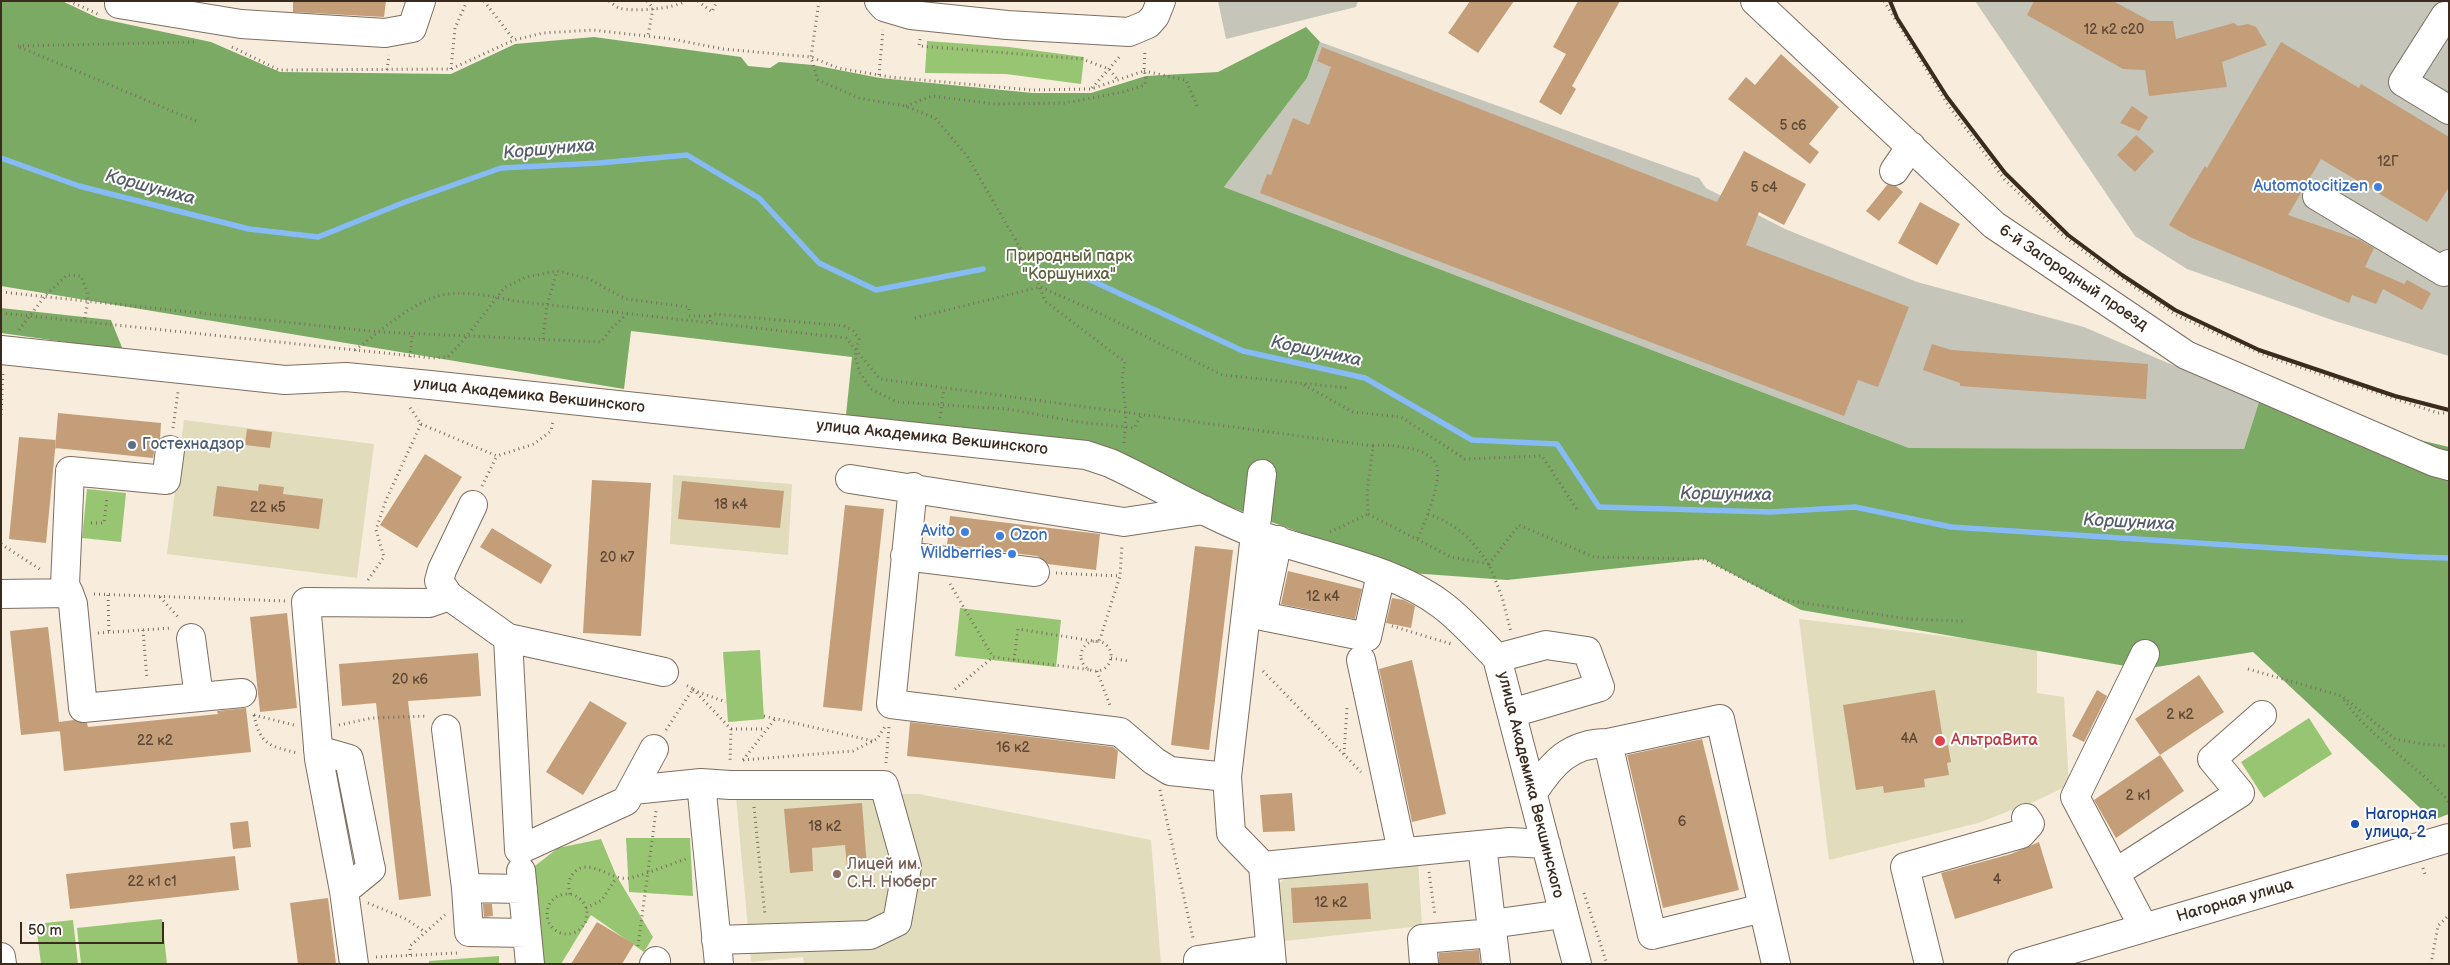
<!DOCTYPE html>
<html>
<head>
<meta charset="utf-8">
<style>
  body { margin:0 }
  #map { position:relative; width:2450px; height:965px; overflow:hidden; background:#f8eddd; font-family:"Balsamiq Sans",sans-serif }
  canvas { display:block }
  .frame { position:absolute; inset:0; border:2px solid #3b2a1e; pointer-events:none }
  .scale { position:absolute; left:20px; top:922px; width:144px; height:22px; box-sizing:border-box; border:2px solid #3b2a1e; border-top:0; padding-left:6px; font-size:15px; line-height:18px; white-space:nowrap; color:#3b2a1e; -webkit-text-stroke:4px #fff; paint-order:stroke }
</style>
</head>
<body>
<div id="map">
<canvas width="2450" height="965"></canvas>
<div class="frame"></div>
<div class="scale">50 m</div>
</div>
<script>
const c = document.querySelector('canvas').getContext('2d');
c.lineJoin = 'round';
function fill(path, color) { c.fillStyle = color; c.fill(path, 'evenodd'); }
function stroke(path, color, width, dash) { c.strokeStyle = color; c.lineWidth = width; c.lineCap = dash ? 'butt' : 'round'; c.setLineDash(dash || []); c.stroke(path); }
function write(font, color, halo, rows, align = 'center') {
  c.font = font + ' "Balsamiq Sans",sans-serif'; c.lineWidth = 4; c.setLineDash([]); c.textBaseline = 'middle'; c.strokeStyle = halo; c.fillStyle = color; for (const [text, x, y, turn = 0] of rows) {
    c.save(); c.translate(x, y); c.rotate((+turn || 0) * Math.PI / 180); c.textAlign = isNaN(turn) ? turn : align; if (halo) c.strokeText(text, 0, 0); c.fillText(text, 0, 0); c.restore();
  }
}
fill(new Path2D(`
  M184 420 374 444 357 578 167 554Z
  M673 475 792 484 788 555 670 544Z
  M1799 619 2037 647V693L2064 697 2069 785 2038 800 1978 823 1829 860Z
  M919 794 1151 840 1161 964H804L803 957 751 962 736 796Z
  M1418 861 1422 926 1284 941 1278 885 1292 872Z`), '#e1dcbb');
fill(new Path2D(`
  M1218 1H1358L1356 7 1226 39Z
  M1975 1H2449V356L2335 321 2187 269 2135 236Z
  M1320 42 1699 178 1706 188 1785 229 1917 282 2084 327 2259 402 2244 449 1909 448 1224 187 1307 78Z`), '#c5c5b9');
fill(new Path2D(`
  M927 41 1009 47 1084 57 1081 84 1006 74 925 73Z
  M87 489 126 493 121 542 82 538Z
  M960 608 1061 620 1056 667 955 656Z
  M760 650 764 719 728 722 723 652Z
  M2309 718 2332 754 2264 798 2241 762Z
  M626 838H690L693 896 629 892Z
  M601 839 616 875 653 937 644 952 591 915 561 964H542L527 872 558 848Z
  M162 919 167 964H81L77 928Z
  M73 920 78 964H41L36 924Z
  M499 956V964H429V961Z`), '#98c572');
fill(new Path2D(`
  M1 1H62L98 18 211 42 280 72 451 74 515 44 594 37 741 57 748 66 770 68 779 62 813 65 880 78 1033 93H1091L1146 76 1218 72 1306 27 1320 42 1307 78 1224 187 1909 448 2244 449 2259 402 2449 447V814L2433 820 2253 652 2143 669 1801 610 1704 559 1507 580 1411 573 1203 497 1080 444 846 415 852 357 631 331 624 389 1 286Z
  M1 308 111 320 123 350 1 333Z`), '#7aaa64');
stroke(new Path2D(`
  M1 158 79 186 249 229 318 237 405 202 501 168 599 163 687 155 759 198 819 263 876 290 983 269
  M1071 271 1243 351 1365 378 1472 440 1557 444 1599 507 1770 512 1855 507 1951 527 2415 557 2449 558`), '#87bbf5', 5.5);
fill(new Path2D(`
  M293 1H386L384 17 293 12Z
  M1470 1H1514L1478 53 1448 33Z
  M1578 1H1620L1572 86 1576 89 1561 115 1539 102 1566 54 1553 47Z
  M2034 1H2113L2150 21H2173L2176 39 2234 23 2238 26 2248 24 2256 27 2267 45 2222 62 2227 87 2149 96 2145 70 2123 69 2027 15Z
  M2281 42 2359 88 2361 84 2449 137V187L2427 222 2321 159 2288 215 2360 240 2374 248 2365 267 2404 284 2407 280 2431 293 2422 310 2383 289 2376 304 2352 295 2349 303 2190 237 2169 225 2205 166 2207 168Z
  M1322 47 1717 202 1744 151 1806 184 1784 225 1759 212 1746 245 1909 307 1878 387 1858 380 1844 416 1260 193 1267 174 1271 175 1293 118 1309 125 1331 67 1317 61Z
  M1781 54 1839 107 1809 144 1819 152 1810 164 1728 99 1746 77 1755 85Z
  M2132 106 2148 117 2139 131 2120 123Z
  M2136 135 2154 151 2135 172 2117 155Z
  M1887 185 1896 186 1903 192 1879 221 1866 211Z
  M1920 202 1960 224 1937 265 1898 243Z
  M1932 344 1951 350 2148 364 2146 399 1960 386V383L1923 370Z
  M58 413 161 423 160 439 155 447 153 458 55 448Z
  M247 429 272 432 270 448 245 445Z
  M19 437 56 440 46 543 9 539Z
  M425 454 462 477 417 548 380 525Z
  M592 480 651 483 641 636 583 633Z
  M682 481 784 491 780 528 678 519Z
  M259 484 284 487 283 494 323 499 319 529 213 516 217 486 258 491Z
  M845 505 884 509 862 711 823 707Z
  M950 516 1100 534 1096 570 1048 564 1037 556 947 545Z
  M492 528 552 565 541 584 480 547Z
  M1195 546 1233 550 1209 750 1171 745Z
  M1288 571 1362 589 1355 619 1281 604Z
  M1392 598 1404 600 1415 606 1411 628 1386 623Z
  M287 613 297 708 260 712 250 617Z
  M48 627 60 731 21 735 10 631Z
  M478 653 481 696 408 701 431 896 399 900 376 703 342 706 339 664Z
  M1412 660 1446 814 1412 822 1379 669Z
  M2199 675 2224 712 2160 755 2135 719Z
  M1935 690 1944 746 1948 745 1951 762 1947 763 1949 775 1924 779 1925 787 1884 793 1883 786 1856 790 1843 705Z
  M2097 690 2107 696 2084 742 2072 736Z
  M590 701 627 723 583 795 546 772Z
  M246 708 251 752 64 771 59 722 74 720 87 723 88 727 218 714 217 711Z
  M910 722 1113 747 1118 751 1115 779 907 756Z
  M1702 739 1739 890 1663 908 1627 755Z
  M2160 755 2184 791 2116 838 2094 800Z
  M1292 793 1295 831 1263 832 1260 795Z
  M862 803 867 867 847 868 845 845 812 848 813 871 790 873 784 809Z
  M248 821 251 847 233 849 230 823Z
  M2039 842 2053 888 1955 919 1941 873 2011 854Z
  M235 856 239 890 70 909 66 874Z
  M1368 883 1371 919 1293 923 1291 888Z
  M328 898 336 964H298L290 903Z
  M483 904H492L493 916 484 917Z
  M597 922 634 944 622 964H571Z
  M1479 950 1480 964H1439V953Z`), '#c39e79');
const minor = new Path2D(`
  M879 1 884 7 911 15 1007 25 1129 32 1148 24 1155 16 1161 1
  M1755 1 1994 225 2186 355 2434 462 2449 466
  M119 4 241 24 385 33 412 28 421 1
  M2445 16 2403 82 2449 110
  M1894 171 1911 146
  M2317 196 2444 272 2449 264
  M1 350 285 380 346 377 430 385 1086 455 1110 463C1158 485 1204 514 1254 533 1313 555 1392 567 1442 605 1462 620 1479 640 1497 658L1577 964
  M850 479 1124 522 1204 510
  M913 487 891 704 1120 732 1154 761 1170 771 1227 777 1262 474
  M1278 540 1262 616 1367 637 1381 574
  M905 556 1035 572
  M69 593 65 585 70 471 166 480 170 450
  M1 594 69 593 73 604 83 708 242 693
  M449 596 439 581 442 570 473 505
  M191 638 199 697
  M508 638 664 672
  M1497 658 1546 645 1587 651 1600 687 1512 713
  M1361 660 1402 851
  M446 729 466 888 523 889
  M1608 743 1652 935 1763 908
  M318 750 349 759 370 865 371 869 344 891
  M1227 777 1231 833 1263 866 1272 964
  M701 783 719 964
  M633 790 701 783 730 785H884L907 867 897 922 870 935 716 940
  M1533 793C1552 763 1570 743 1608 743L1720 719 1776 964
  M1482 845 1496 964
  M1263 866 1510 842 1546 844
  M521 871 530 964
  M2115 873 2240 793 2212 759 2262 715
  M466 888 469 932 527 933
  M1491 924 1563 914
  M2144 928 2075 797 2145 654
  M1 957 2 964
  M354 964 344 891 319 759 306 602 429 603 449 596 508 638 519 850 626 801 654 749
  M654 964 656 961
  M1198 964V960L1270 949
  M1424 964 1422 939 1493 933
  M1929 964 1905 867 2021 834 2030 824 2026 818
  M2022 964 2449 838`);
stroke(minor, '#7d6e61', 30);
stroke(new Path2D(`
  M69 1 98 14
  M484 1 514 40
  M609 1C612 3 616 7 619 8 632 12 675 9 685 1
  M647 1 653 8 648 36
  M698 1 712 12 717 1
  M819 1 811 57 818 80 859 98 905 106 935 118 967 156 1033 270 1045 301 1125 362 1122 379 1126 412 1124 446
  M1884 1 1948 105 2005 180 2061 234 2108 269 2176 315 2269 357 2438 413H2449
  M920 39 919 46 1082 59 1109 69 1118 80
  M232 47 279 70 451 69 514 40 543 33 593 30 672 39 723 49 811 57 838 68 890 77 1031 90 1091 89 1144 71 1145 50
  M451 69 455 28 467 1
  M387 70 389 55
  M1144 71 1186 80 1197 106
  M879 75 883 30
  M1092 88 1121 55
  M906 106 932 96 995 104 1065 103 1123 92 1145 85 1146 76 1144 71
  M196 121 17 46 198 42
  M1 292 379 332 601 342 612 328 627 314
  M1 313 432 358 448 357 467 336 504 288 526 277 557 271 587 278 626 299 689 307V314
  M689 316H710V323
  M710 316 714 314 844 326 853 331 859 339 855 357 860 373 871 389 897 402 1007 409 1079 422 1134 428 1142 414
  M915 318 1040 287 1093 310 1222 375 1348 388
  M19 330 45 296 67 275 81 276 87 292 88 301 84 322
  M543 339 547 305 557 271
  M355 350C380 332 406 307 435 297 458 289 492 296 515 301L846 338 880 379 1373 446 1367 494 1368 514 1451 557 1489 564 1502 597 1511 632
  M410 357 412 335
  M1304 385 1353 412 1401 417 1465 459 1542 456 1578 511
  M1 415 3 373
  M940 418 944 388
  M421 424 497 456 534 444 551 431 553 420
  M173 428 178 392
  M1373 446C1386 444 1395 446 1408 448 1418 450 1428 453 1435 462 1445 475 1424 525 1417 540
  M482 486 497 456
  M1428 514C1461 527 1468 536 1489 564L1519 525 1594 557 1704 559 1785 600 1908 619 1963 621
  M91 523H104L107 498
  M1330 532 1368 514
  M1 544 41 570
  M1056 573 1120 576
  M368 580 384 557 376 530 386 500 421 424 409 406
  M950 584 993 657
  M94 594 285 601
  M108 595 109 632
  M160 597 179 618
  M1392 626 1451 644
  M143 630 147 679
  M98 633 171 628
  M1081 656a15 15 0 1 1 30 0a15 15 0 1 1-30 0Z
  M1111 658 1128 661
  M1014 660 1018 629 1099 642 1120 576 1122 545
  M2248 669 2342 696 2395 739 2422 744 2449 746
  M1097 671 1111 708
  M1263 671 1361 772
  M693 689 731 729 730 763
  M955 689 993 657 1092 670
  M693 690 726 702
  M2344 700C2373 741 2418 764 2449 802
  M254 715 294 725
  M254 715C260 745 270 746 297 753
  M764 716 873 741
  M339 725 372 718 427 716
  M731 729H766
  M666 730 693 689 684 684
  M1344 754 1347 708
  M743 760 853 751 877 739 886 725
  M743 760 775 719
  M886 763 889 727
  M1160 790 1193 938
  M754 807 765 916
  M2423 868 2426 877
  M1429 872 1435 916
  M1584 893 1607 964
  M547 914a20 20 0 1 1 40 0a20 20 0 1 1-40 0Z
  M570 894C568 887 568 881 572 875 587 854 611 882 630 878 649 873 668 865 686 859
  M368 903 406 919 425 932
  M586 908 602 900 616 878
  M638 946 656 811
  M410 955V946L445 915
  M376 957 457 953
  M2431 964 2438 926 2449 915`), '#7d6e61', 3, [1, 4]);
stroke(minor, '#fff', 28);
stroke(new Path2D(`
  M1890 1 1897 18 1947 97 2005 173 2068 235 2122 275 2175 310 2259 350 2395 396 2449 410`), '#3b2a1e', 4);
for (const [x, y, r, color] of [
  [2378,187,5,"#3f7fe0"],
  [132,445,5,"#5c6f8a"],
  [965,532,5,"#3f7fe0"],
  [1000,536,5,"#3f7fe0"],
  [1012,554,5,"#3f7fe0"],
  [1940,741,6,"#e0444e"],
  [2355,824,5,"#1a4fb4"],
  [837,874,5,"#8d6e63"]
]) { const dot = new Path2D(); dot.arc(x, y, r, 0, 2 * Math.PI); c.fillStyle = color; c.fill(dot); stroke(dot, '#fff', 2); }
write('14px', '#5d4735', null, [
  ["12 к2 с20",2114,30],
  ["5 с6",1793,126],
  ["12Г",2388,162],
  ["5 с4",1764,188],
  ["18 к4",731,505],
  ["22 к5",268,508],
  ["20 к7",617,558],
  ["12 к4",1323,597],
  ["20 к6",410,680],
  ["2 к2",2180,715],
  ["4А",1909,739],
  ["22 к2",155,741],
  ["16 к2",1013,748],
  ["2 к1",2138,796],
  ["6",1682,822],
  ["18 к2",825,827],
  ["4",1997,880],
  ["22 к1 с1",152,882],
  ["12 к2",1331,903]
]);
write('16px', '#366cbe', '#fff', [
  ["Automotocitizen",2368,187],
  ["Avito",955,532],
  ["Ozon",1010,536,"left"],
  ["Wildberries",1002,554]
], 'right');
write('16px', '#5c603b', '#fff', [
  ["Природный парк",1069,257],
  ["\"Коршуниха\"",1069,275]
]);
write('16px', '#3b2a1e', '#fff', [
  ["6-й Загородный проезд",2073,278,34],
  ["улица Академика Векшинского",529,396,6],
  ["улица Академика Векшинского",932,438,6],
  ["улица Академика Векшинского",1530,785,76],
  ["Нагорная улица",2235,901,-16]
]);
write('16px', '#4e5e75', '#fff', [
  ["Гостехнадзор",142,445]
], 'left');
write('16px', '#be3a42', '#fff', [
  ["АльтраВита",1951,741]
], 'left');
write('16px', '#164399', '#fff', [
  ["Нагорная",2365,815],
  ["улица, 2",2365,833]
], 'left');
write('16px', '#785e54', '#fff', [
  ["Лицей им.",847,865],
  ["С.Н. Нюберг",847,883]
], 'left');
write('italic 18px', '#565d69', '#fff', [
  ["Коршуниха",549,150,-5],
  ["Коршуниха",150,188,15],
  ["Коршуниха",1316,352,12],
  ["Коршуниха",1726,495,1],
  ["Коршуниха",2129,523,3]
]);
</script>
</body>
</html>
